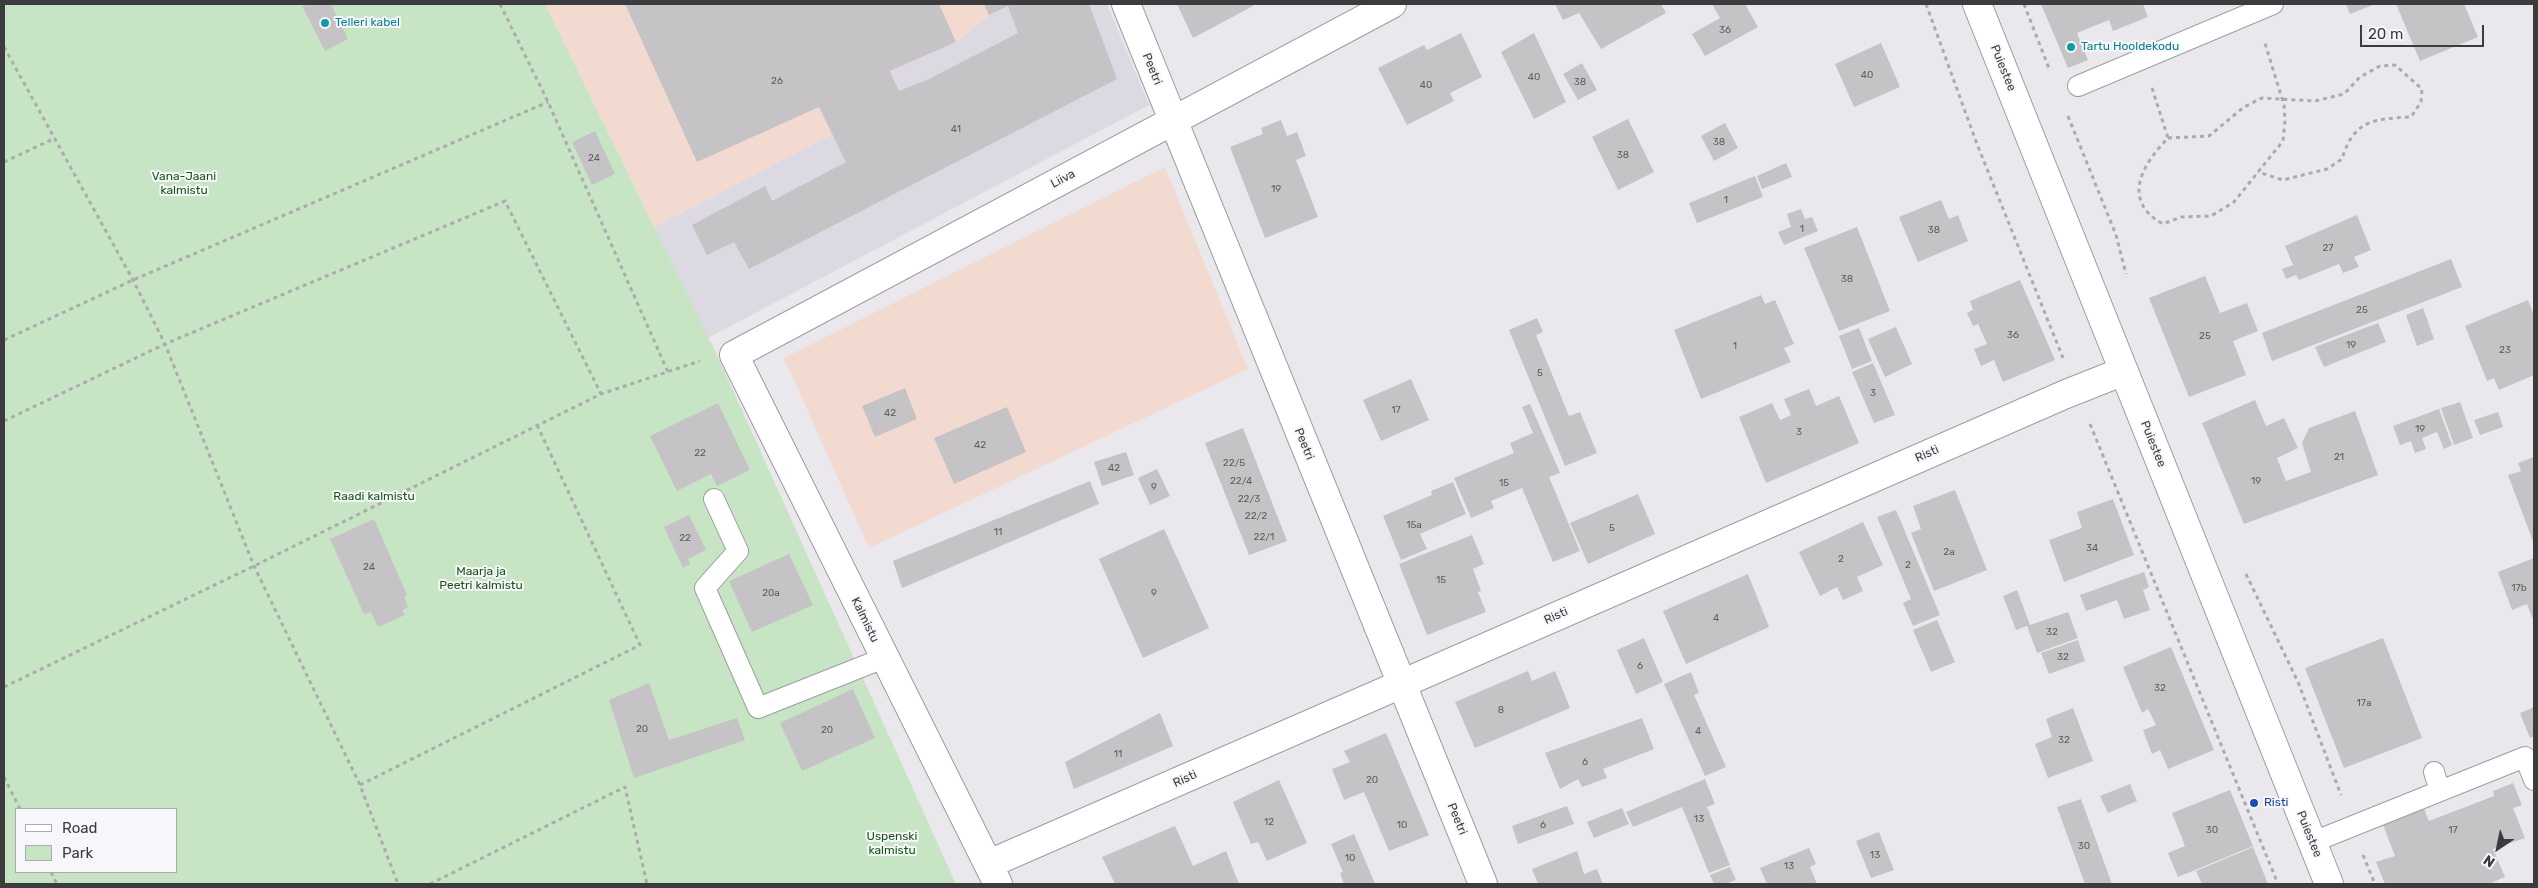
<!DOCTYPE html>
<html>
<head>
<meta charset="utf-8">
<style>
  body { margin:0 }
  #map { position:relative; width:2538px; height:888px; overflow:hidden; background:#eae8ec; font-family:Rubik,sans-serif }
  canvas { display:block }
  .frame { position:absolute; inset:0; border:5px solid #3c3b3d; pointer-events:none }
  .legend { position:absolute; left:15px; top:808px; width:162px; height:65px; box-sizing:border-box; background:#f7f6fa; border:1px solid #acabae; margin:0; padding:6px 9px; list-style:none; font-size:15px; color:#3c3b3d }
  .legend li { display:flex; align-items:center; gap:10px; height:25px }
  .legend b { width:25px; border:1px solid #acabae }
  .north { position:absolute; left:2473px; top:823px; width:50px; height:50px; -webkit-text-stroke:4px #f7f6fa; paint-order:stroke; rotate:214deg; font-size:14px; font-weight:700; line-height:20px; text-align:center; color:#3c3b3d }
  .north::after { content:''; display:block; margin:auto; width:18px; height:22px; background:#3c3b3d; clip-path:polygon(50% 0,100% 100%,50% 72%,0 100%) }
  .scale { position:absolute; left:2360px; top:25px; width:124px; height:22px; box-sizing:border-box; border:2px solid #3c3b3d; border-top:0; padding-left:6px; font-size:15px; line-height:18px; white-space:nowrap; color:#3c3b3d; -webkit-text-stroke:4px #f7f6fa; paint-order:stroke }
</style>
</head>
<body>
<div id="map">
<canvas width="2538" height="888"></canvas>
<div class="frame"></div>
<ul class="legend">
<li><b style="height:6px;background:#fff"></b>Road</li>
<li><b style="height:14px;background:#c7e5c4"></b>Park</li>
</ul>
<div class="north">N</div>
<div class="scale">20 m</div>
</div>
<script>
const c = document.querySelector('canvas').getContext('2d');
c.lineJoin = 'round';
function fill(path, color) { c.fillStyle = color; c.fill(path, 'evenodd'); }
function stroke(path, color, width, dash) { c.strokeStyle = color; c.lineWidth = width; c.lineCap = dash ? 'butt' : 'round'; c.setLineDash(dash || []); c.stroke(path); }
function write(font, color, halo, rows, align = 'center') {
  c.font = font + ' Rubik,sans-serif'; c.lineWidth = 4; c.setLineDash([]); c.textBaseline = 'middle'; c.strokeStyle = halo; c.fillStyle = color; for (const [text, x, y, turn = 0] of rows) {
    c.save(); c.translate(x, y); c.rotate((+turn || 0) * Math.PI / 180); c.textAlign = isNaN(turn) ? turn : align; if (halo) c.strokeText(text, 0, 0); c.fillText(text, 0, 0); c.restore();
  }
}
fill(new Path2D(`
  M1012 4H1107L1149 105 708 338 654 227 831 135 904 103 890 71 956 42 989 15Z`), '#ddd9e3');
fill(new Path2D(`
  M545 4H1012L989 15 956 42 890 71 904 103 831 135 654 227Z
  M1165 167 1248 369 869 548 784 358Z`), '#f2dad0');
fill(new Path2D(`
  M4 4H545L717 355 956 884H4ZM16 809H176V872H16Z`), '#c7e5c4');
fill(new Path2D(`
  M308 4H331L348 39 325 51 302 6Z
  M625 4H939L956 42 890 71 899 91 929 79 1018 33 1008 6 989 15 984 4H1089L1117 79 749 269 734 242 707 255 692 225 765 186 772 201 846 162 819 107 697 162Z
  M1177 4H1252L1253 6 1193 38Z
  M1555 4H1661L1666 13 1601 49 1579 13 1563 20Z
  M1712 4H1745L1758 27 1705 56 1692 34 1720 18Z
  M2041 4H2143L2148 17 2113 31 2109 20 2077 33 2088 60 2068 68Z
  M2346 4H2375L2350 14Z
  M2396 4H2464L2478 37 2420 61Z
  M1461 33 1482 77 1450 93 1454 101 1407 125 1378 68 1424 45 1427 50Z
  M1534 33 1566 102 1534 119 1501 52Z
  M1881 43 1900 87 1854 107 1835 64Z
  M1582 63 1597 90 1578 100 1563 74Z
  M1628 119 1654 172 1618 190 1592 137Z
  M1281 120 1287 136 1297 132 1306 156 1296 160 1318 217 1265 238 1230 147 1263 134 1261 128Z
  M1725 123 1738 148 1714 161 1701 136Z
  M595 131 615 174 592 185 572 142Z
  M1786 163 1792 177 1762 189 1757 176Z
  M1755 176 1763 197 1697 223 1689 203Z
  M1941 200 1949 219 1958 215 1968 241 1918 262 1899 217Z
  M1801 209 1805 219 1812 217 1818 231 1784 245 1778 232 1791 227 1787 214Z
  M2357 215 2371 250 2354 257 2359 267 2343 273 2339 264 2299 280 2296 275 2286 279 2282 269 2293 265 2285 246Z
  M1857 227 1890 311 1839 331 1804 248Z
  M2451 259 2462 287 2272 361 2262 333Z
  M2205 276 2220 313 2247 303 2258 331 2233 341 2246 375 2189 397 2149 298Z
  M2020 280 2055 360 2003 382 1994 360 1981 366 1974 349 1987 344 1978 324 1973 326 1967 313 1973 310 1970 301Z
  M1761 295 1765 304 1775 300 1794 344 1784 348 1791 362 1701 399 1674 330Z
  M2528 300 2534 315V375L2499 390 2494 378 2487 381 2465 326Z
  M2423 308 2434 339 2417 346 2406 315Z
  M1537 318 1543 332 1536 335 1569 416 1580 412 1597 453 1565 466 1509 330Z
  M2378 323 2386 342 2324 367 2315 347Z
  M1896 327 1912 364 1885 377 1868 339Z
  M1859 328 1872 361 1852 369 1839 336Z
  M1873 363 1895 415 1874 423 1852 372Z
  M1411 379 1429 420 1381 441 1363 400Z
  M905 388 917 419 875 437 862 406Z
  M1809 389 1816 406 1839 396 1859 443 1766 483 1739 417 1772 403 1780 420 1791 415 1784 399Z
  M2255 400 2266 426 2284 418 2298 448 2277 458 2286 481 2311 472 2302 443 2309 428 2355 411 2378 475 2244 524 2202 423Z
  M2460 402 2473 438 2454 445 2441 408Z
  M718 403 750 470 717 486 711 474 677 491 650 436Z
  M1530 404 1560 473 1549 477 1580 551 1553 562 1522 488 1491 501 1494 508 1471 518 1454 478 1514 453 1510 443 1533 433 1522 407Z
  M1007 407 1026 452 954 484 934 438Z
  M2439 409 2452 445 2444 449 2437 432 2422 438 2426 449 2415 453 2411 441 2400 445 2393 426Z
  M2498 412 2503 427 2480 435 2474 420Z
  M1243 428 1287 541 1249 555 1205 443Z
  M1126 452 1134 475 1102 486 1094 462Z
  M2534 457V544L2508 475 2521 471 2518 463Z
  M1157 469 1170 496 1150 505 1138 478Z
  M1090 481 1099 504 902 588 893 561Z
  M1453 482 1466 514 1420 534 1427 549 1401 560 1383 516 1432 495 1431 491Z
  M1955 490 1987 570 1934 591 1911 533 1921 529 1913 506Z
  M1638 494 1655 534 1588 564 1570 523Z
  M2113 499 2134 555 2064 582 2049 540 2082 528 2077 512Z
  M1896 510 1940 615 1913 626 1903 603 1911 599 1877 517Z
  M689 515 706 550 688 559 690 564 683 568 664 527Z
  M374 519 407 595 404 596 408 607 402 610 405 615 378 627 371 612 364 614 330 539Z
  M1863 522 1883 565 1857 577 1863 591 1843 600 1837 587 1820 596 1799 552Z
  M1164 529 1209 628 1143 658 1099 559Z
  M1472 535 1484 564 1473 569 1481 591 1478 592 1486 612 1427 635 1399 564Z
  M789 554 813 605 752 632 729 581Z
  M2534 558V622L2527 604 2512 610 2498 572Z
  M2144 572 2149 587 2143 590 2150 610 2124 619 2117 600 2086 611 2080 595Z
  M1748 574 1769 627 1686 664 1663 611Z
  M2017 590 2030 625 2068 612 2078 638 2037 653 2027 626 2016 630 2003 596Z
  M1937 620 1955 662 1931 672 1913 630Z
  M1644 638 1663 682 1636 694 1617 650Z
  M2383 638 2422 738 2344 768 2305 668Z
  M2078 640 2085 661 2049 674 2041 653Z
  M2171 647 2214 750 2168 769 2160 750 2152 754 2143 730 2156 725 2148 709 2142 713 2123 667Z
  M1528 671 1532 681 1555 671 1570 708 1475 748 1455 702Z
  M1691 672 1699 693 1694 695 1726 767 1705 776 1664 684Z
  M649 683 669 740 737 718 745 740 634 778 609 700Z
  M853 689 875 738 802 771 780 723Z
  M2534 707V736L2530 738 2520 713Z
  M2073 708 2093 761 2048 778 2035 744 2052 737 2046 719Z
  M1160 713 1173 746 1074 789 1065 762Z
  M1642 718 1654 749 1603 769 1607 778 1582 787 1578 779 1560 789 1545 753Z
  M1386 733 1429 835 1389 851 1364 792 1344 800 1332 769 1350 762 1344 751Z
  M1705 779 1715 804 1707 807 1730 865 1709 873 1682 807 1633 827 1626 812Z
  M1279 780 1307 843 1267 861 1258 842 1251 844 1233 802Z
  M2513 783 2522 805 2513 808 2525 838 2493 849 2505 877 2489 884H2385L2376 862 2395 856 2382 822 2423 806 2429 821 2494 796 2493 791Z
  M2130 784 2137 801 2108 813 2100 796Z
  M2230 790 2253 846 2178 877 2168 853 2185 846 2172 813Z
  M2081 799 2112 884H2085L2057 807Z
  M1567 806 1574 824 1518 844 1512 826Z
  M1622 808 1629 824 1594 838 1587 822Z
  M1175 826 1193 866 1226 851 1239 884H1115L1102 857Z
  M1879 832 1894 870 1871 878 1856 841Z
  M1354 834 1375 884H1344L1340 873 1343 872 1331 844Z
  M2253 847 2268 884H2202L2196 871Z
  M1809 848 1816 864 1810 867 1817 884H1767L1760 868Z
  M1577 851 1584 874 1597 869 1603 884H1538L1532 869Z
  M1730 867 1736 880 1725 884H1714L1710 875Z`), '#c6c3c6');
const lane = new Path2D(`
  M2078 86 2273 4
  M714 499 738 551 705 588 758 708 884 658
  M2434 772 2440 791
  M2313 842 2525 757 2534 780`);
const street = new Path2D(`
  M1126 4 1483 884
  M989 864 2066 394 2124 371
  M998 884 734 355 1392 4`);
const highway = new Path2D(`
  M1977 4 2329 884`);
stroke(lane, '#9e9ca0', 22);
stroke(street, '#9e9ca0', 30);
stroke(highway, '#9e9ca0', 30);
stroke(new Path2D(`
  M500 4 548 102 668 372
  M1926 4 1977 144 2063 358
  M2024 4 2050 71
  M4 47 133 280 165 344 254 566 360 785 398 884
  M2152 88 2168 138C2143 164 2120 200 2163 224L2181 217 2211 216 2234 202 2283 141 2285 121 2284 105 2265 43
  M2068 116 2116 235 2126 274
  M2168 138 2209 136 2244 107 2262 98 2315 101 2344 94 2360 77 2380 66 2395 65 2422 89 2421 102 2411 117C2375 119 2354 119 2342 159L2327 169 2283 180 2258 172
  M4 162 55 138
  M4 340 133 280 548 102
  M4 421 165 344 505 201 601 394
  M2090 424 2278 884
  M2246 574 2298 682 2341 795
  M4 687 254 566 601 394 700 361
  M4 777 20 809
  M360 785 640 645 538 427
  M2363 855 2375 884
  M51 872 57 884
  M430 884 625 787 647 884`), '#acaaae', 3, [4, 4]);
stroke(lane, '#fff', 20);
stroke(street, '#fff', 28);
stroke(highway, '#fff', 28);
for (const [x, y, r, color] of [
  [325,23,5,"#0f9aa8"],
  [2071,47,5,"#0f9aa8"],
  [2254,803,5,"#1a4fb4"]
]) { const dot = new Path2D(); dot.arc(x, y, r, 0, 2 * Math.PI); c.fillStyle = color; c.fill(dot); stroke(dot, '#f7f6fa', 2); }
write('10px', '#5e5d5f', null, [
  ["36",1725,30],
  ["40",1867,75],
  ["40",1534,77],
  ["26",777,81],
  ["38",1580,82],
  ["40",1426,85],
  ["41",956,129],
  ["38",1719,142],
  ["38",1623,155],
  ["24",594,158],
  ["19",1276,189],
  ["1",1726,200],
  ["1",1802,229],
  ["38",1934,230],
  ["27",2328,248],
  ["38",1847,279],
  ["25",2362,310],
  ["36",2013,335],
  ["25",2205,336],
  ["19",2351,345],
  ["1",1735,346],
  ["23",2505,350],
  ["5",1540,373],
  ["3",1873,393],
  ["17",1396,410],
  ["42",890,413],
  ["19",2420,429],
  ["3",1799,432],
  ["42",980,445],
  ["22",700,453],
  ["21",2339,457],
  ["22/5",1234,463],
  ["42",1114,468],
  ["22/4",1241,481],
  ["19",2256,481],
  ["15",1504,483],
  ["9",1154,487],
  ["22/3",1249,499],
  ["22/2",1256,516],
  ["15a",1414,525],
  ["5",1612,528],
  ["11",998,532],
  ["22/1",1264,537],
  ["22",685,538],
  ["34",2092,548],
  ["2a",1949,552],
  ["2",1841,559],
  ["2",1908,565],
  ["24",369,567],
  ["15",1441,580],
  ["17b",2519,588],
  ["20a",771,593],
  ["9",1154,593],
  ["4",1716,618],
  ["32",2052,632],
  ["32",2063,657],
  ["6",1640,666],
  ["32",2160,688],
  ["17a",2364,703],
  ["8",1501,710],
  ["20",642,729],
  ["20",827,730],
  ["4",1698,731],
  ["32",2064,740],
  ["11",1118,754],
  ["6",1585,762],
  ["20",1372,780],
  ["13",1699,819],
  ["12",1269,822],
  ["10",1402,825],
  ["6",1543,825],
  ["30",2212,830],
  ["17",2453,830],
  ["30",2084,846],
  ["13",1875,855],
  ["10",1350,858],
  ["13",1789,866]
]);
write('12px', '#0d838f', '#f7f6fa', [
  ["Telleri kabel",335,23],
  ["Tartu Hooldekodu",2081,47]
], 'left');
write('12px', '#3c3b3d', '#f7f6fa', [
  ["Puiestee",2003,68,68],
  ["Peetri",1152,69,68],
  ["Liiva",1063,179,-28],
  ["Peetri",1304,444,68],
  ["Puiestee",2153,444,68],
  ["Risti",1927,454,-24],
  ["Risti",1556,616,-24],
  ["Kalmistu",865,620,64],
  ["Risti",1185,779,-24],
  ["Peetri",1457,819,68],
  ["Puiestee",2309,834,68]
]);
write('12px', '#155616', '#f7f6fa', [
  ["Vana-Jaani",184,177],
  ["kalmistu",184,191],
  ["Raadi kalmistu",374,497],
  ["Maarja ja",481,572],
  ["Peetri kalmistu",481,586],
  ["Uspenski",892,837],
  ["kalmistu",892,851]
]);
write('12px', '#164399', '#f7f6fa', [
  ["Risti",2264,803]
], 'left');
</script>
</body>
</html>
